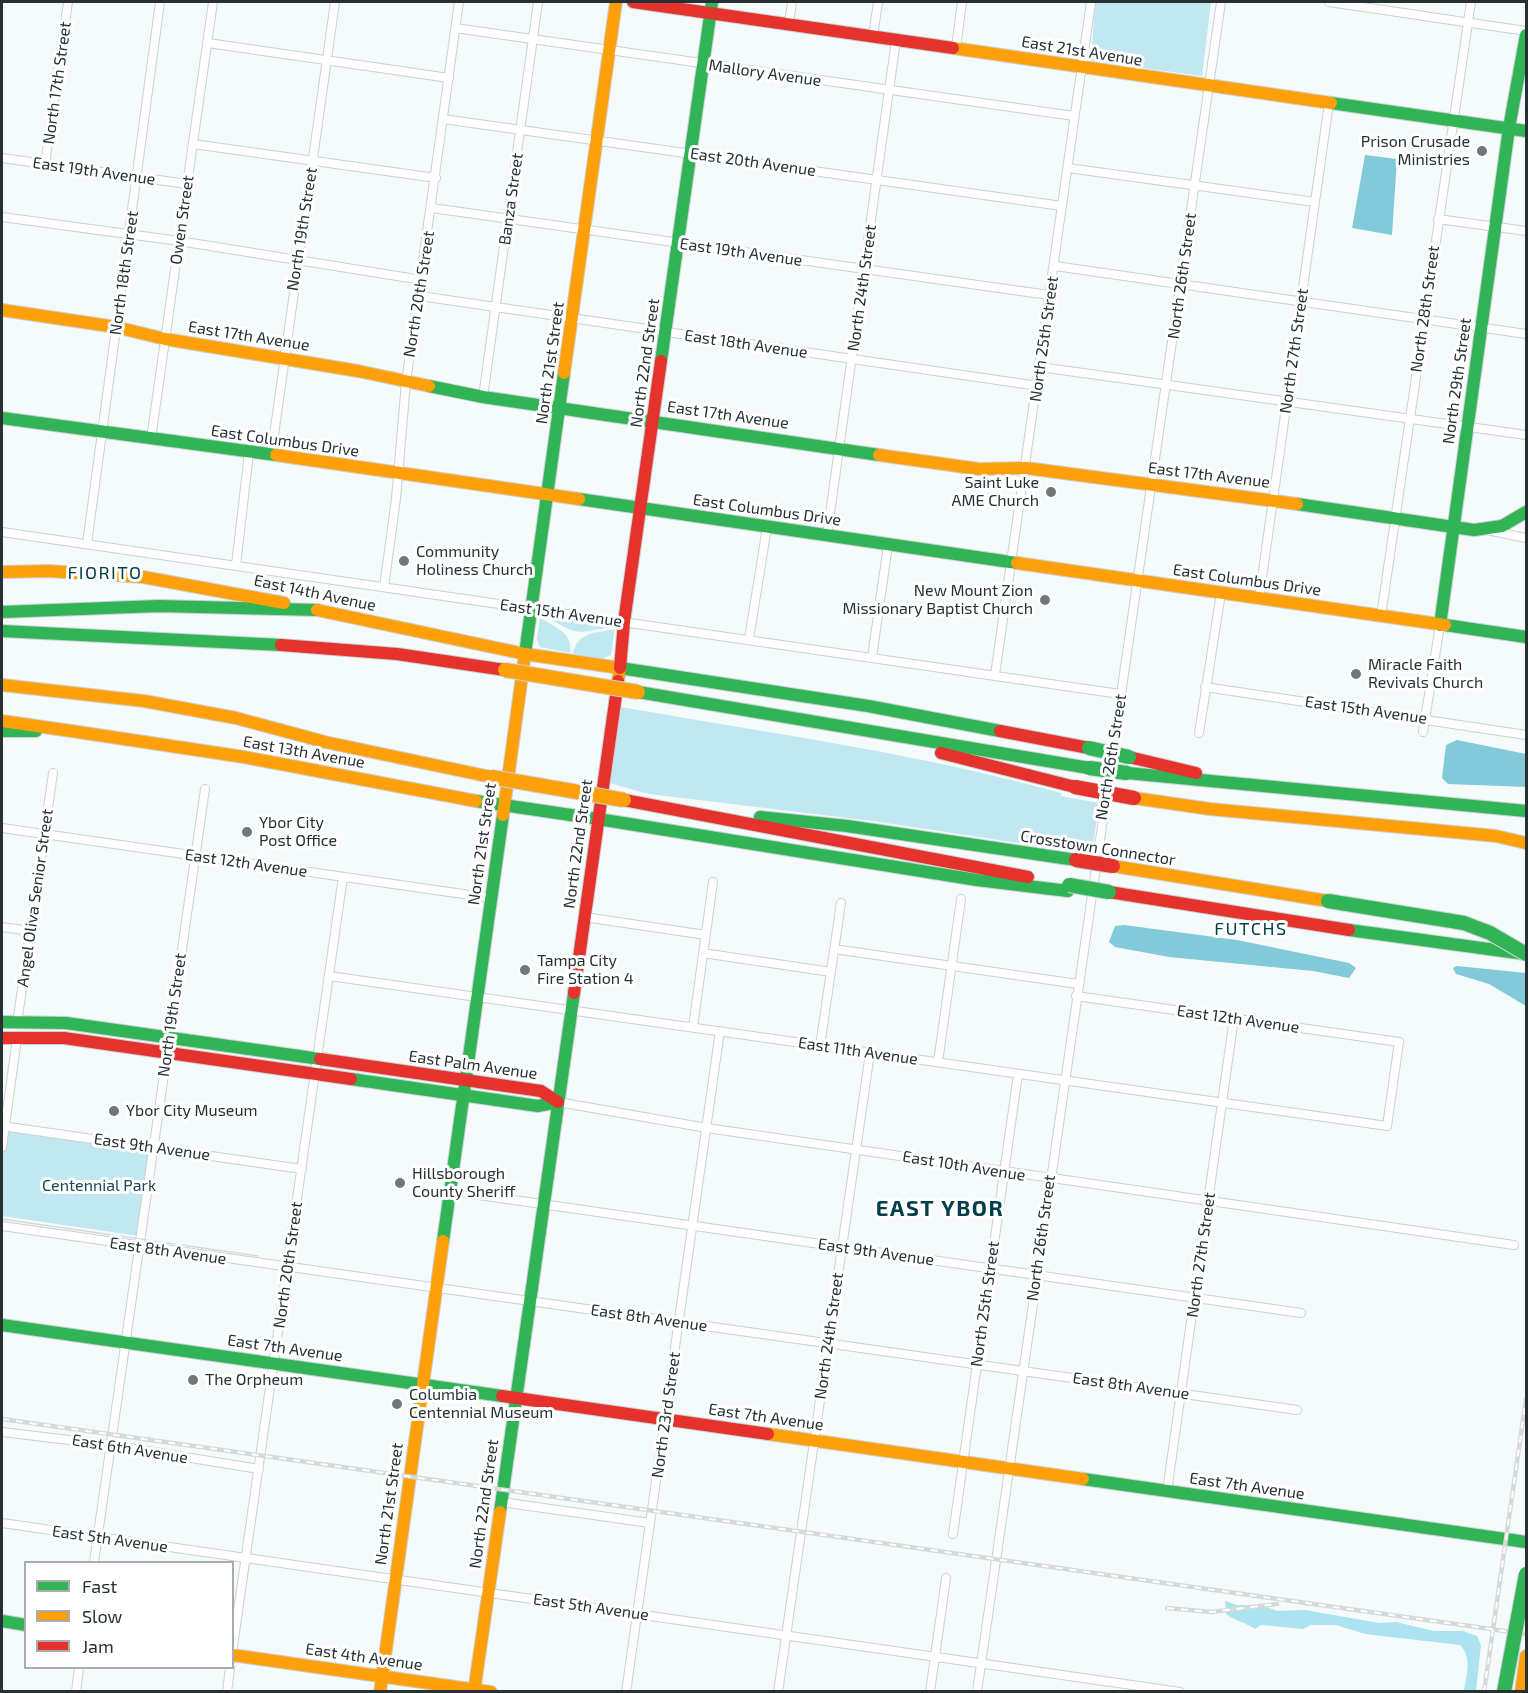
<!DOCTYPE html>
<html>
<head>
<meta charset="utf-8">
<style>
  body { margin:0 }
  #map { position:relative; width:1528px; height:1693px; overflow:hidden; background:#f5fafb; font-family:"Exo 2",sans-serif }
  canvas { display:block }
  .frame { position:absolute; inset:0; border:3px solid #273033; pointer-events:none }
  .legend { position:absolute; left:24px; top:1561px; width:210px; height:108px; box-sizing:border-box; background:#fff; border:2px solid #a9acad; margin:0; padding:8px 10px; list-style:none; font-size:18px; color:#273033 }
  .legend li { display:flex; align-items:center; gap:12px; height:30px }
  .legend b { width:30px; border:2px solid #a9acad }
</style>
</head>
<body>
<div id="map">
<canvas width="1528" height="1693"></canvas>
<div class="frame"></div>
<ul class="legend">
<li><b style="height:8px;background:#30b455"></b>Fast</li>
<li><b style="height:8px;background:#ff9f0a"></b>Slow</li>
<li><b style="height:8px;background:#e5322d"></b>Jam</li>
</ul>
</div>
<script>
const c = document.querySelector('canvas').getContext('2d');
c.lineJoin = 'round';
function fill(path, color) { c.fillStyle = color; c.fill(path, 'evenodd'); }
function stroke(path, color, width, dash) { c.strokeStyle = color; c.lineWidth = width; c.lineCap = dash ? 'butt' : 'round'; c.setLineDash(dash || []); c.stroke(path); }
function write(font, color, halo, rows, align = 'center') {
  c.font = font + ' "Exo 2",sans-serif'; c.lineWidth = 6; c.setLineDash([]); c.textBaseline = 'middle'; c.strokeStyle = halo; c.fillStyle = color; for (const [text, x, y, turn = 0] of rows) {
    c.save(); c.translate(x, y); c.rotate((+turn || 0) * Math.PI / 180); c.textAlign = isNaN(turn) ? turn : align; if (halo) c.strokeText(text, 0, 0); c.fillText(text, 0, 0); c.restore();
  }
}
fill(new Path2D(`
  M1095 2H1211L1202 76 1091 61Z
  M542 614 614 624V626C574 635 577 635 542 614Z
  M540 618C557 628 573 633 570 653L540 647 537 639Z
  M615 629 611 655 601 659 573 654C577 632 595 633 615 629Z
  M621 707C768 733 917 753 1061 793V796L1099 803 1092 854 873 821 649 794 609 783Z
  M6 1129 152 1149 139 1236 2 1216V1162Z`), '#c1e7f0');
fill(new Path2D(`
  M1225 1601 1237 1605H1261L1277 1611 1305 1610 1379 1623 1396 1622 1434 1631H1463L1477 1636 1481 1645 1476 1691H1464C1466 1676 1473 1658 1460 1645L1365 1634 1336 1625H1311L1303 1629 1261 1625 1255 1629C1245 1622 1235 1621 1226 1614Z`), '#abe3f1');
fill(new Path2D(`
  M1365 155 1397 159 1392 235 1352 228Z
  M1457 740 1526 754V787L1448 784 1442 778 1446 745Z
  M1124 925 1237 940 1349 963 1356 968 1349 978 1313 971 1169 957 1115 947 1109 942 1115 926Z
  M1457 966 1526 973V1006L1489 984 1456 974 1453 968Z`), '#82c9d9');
const street = new Path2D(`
  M1329 2 1526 31
  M789 24 792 2
  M455 28 1074 116
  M873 36 878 2
  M208 43 449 78
  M956 48 962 2
  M443 119 1062 206
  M193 144 436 178
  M2 158 187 184
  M45 164 68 2
  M1068 168 1315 202
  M432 208 1049 295
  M2 217 179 241 422 280
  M1438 219 1526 231
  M1055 266 1526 334
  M420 296 1038 386
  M1040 367 1526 435
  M483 397 538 2
  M151 439 213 2
  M271 456 335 2
  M1487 530 1526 538
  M2 532 1120 694
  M827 535 896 40
  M87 544 160 2
  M236 565 249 453
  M384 587 396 499 406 382 459 2
  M1259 599 1329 103
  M1381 616 1471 2
  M749 639 767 527
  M872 657 888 545
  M995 675 1091 2
  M1205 687 1526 735
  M1423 732 1440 625
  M1199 733 1221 593
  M2 828 491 898
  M584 917 706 935
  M2 927 30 931
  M834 949 1078 984
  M703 953 831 972
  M329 976 1387 1126 1399 1042 1076 996
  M17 1024 53 773
  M693 1027 713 882
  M820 1046 841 903
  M938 1062 961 899
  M558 1102 707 1128 1514 1245
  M2 1126 302 1169
  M2 1147 17 1039
  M451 1191 1301 1313
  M2 1226 1297 1410
  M2 1432 111 1445 259 1469
  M1167 1491 1234 1018
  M501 1502 650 1523
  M2 1523 1180 1692
  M953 1534 1018 1074
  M94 1562 205 789
  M232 1653 343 877
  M76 1692 79 1668
  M227 1692 230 1668
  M626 1692 720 1031
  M778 1692 870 1053
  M930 1692 946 1578
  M977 1692 1221 2`);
const fast = new Path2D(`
  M1331 103 1526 131
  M661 361 712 2
  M429 386 483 397 879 455
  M2 418 276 455
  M579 499 1017 563
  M1297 504 1474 530 1502 526 1526 512
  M2 612 159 606 317 610
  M1440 625 1509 128 1526 35
  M1445 625 1526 637
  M2 631 281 645
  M525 654 564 373
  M620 668 868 706 1000 731
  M638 692 1089 768
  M2 731H36
  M1127 773 1526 811
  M476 801 598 819
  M760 817 847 826 1076 860
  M598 819 977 880 1068 891
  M1349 930 1525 954
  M2 1022 66 1023 320 1059
  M351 1079 538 1106 558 1102
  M443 1241 503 815
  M2 1325 502 1396
  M1083 1479 1526 1542
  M500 1512 574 993
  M2 1621 26 1625`);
const slow = new Path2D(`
  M953 48 1331 103
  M2 310 116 327 165 339 358 371 429 386
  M564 373 616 2
  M276 455 579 499
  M879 455 979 469 1026 468 1297 504
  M1017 563 1445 625
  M2 572 48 571 143 577 284 603
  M317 610 525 654 620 668 618 681
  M2 685 144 701 236 718 325 742 491 777
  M2 721 78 732
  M78 732 244 757 476 801
  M1134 798 1210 809 1496 836 1526 843
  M503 815 525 654
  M1113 866 1328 901
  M768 1434 1083 1479
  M232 1655 491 1692
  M380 1692 443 1241
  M474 1692 500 1512
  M1521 1692 1526 1656`);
const jam = new Path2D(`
  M633 2 953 48
  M281 645 397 654 505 670
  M620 668 624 622 661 361
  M1000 731 1089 748
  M941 753 1075 787
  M1129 757 1196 773
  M624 800 1028 877
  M1109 892 1349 930
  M574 993 618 681
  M2 1038H64L351 1079
  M320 1059 541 1091 558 1102
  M502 1396 768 1434`);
stroke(street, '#cbd1d3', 10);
stroke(fast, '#cbd1d3', 14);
stroke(slow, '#cbd1d3', 14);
stroke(jam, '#cbd1d3', 14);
stroke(street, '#fefefe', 8);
stroke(fast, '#30b455', 12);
stroke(slow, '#ff9f0a', 12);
stroke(jam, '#e5322d', 12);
stroke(new Path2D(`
  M2 1219 258 1256`), '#d7d9d9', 1.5);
const rail = new Path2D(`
  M2 1419 1526 1634
  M1167 1608 1211 1612 1277 1604
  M1484 1692 1526 1399`);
stroke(rail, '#d7d9d9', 4.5);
stroke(rail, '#fff', 2, [7]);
const fastBridge = new Path2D(`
  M1089 748 1129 757
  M1089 768 1127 773
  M1069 885 1109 892
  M1328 901 1464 923 1490 933 1526 954
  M1504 1692 1526 1574`);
const slowBridge = new Path2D(`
  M505 670 638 692
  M491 777 624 800`);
const jamBridge = new Path2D(`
  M1075 787 1134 798
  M1076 860 1113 866`);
stroke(fastBridge, '#cbd1d3', 16, []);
stroke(slowBridge, '#cbd1d3', 16, []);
stroke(jamBridge, '#cbd1d3', 16, []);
stroke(fastBridge, '#30b455', 14);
stroke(slowBridge, '#ff9f0a', 14);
stroke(jamBridge, '#e5322d', 14);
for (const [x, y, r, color] of [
  [1482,151,6,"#6f7779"],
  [1051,492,6,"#6f7779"],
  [404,561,6,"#6f7779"],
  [1045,600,6,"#6f7779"],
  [1356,674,6,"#6f7779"],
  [247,832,6,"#6f7779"],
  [525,970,6,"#6f7779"],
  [114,1111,6,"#6f7779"],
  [400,1183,6,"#6f7779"],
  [193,1380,6,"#6f7779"],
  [397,1404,6,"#6f7779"]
]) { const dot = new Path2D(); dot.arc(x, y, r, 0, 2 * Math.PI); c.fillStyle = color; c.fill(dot); stroke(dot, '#fff', 2); }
write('16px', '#273033', '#fff', [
  ["East 21st Avenue",1082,51,9],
  ["Mallory Avenue",765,73,8],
  ["North 17th Street",57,83,-82],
  ["East 20th Avenue",753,162,8],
  ["East 19th Avenue",94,171,8],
  ["Banza Street",511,199,-82],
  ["Owen Street",182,220,-82],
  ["North 19th Street",302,229,-81],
  ["East 19th Avenue",741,252,8],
  ["North 18th Street",124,273,-82],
  ["North 26th Street",1182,276,-82],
  ["North 24th Street",862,288,-82],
  ["North 20th Street",419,294,-81],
  ["North 28th Street",1425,309,-82],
  ["East 17th Avenue",249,336,9],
  ["North 25th Street",1044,339,-82],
  ["East 18th Avenue",746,344,8],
  ["North 27th Street",1294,351,-82],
  ["North 21st Street",550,363,-82],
  ["North 22nd Street",645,363,-82],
  ["North 29th Street",1457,381,-82],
  ["East 17th Avenue",728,415,8],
  ["East Columbus Drive",285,441,8],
  ["East 17th Avenue",1209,475,7],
  ["East Columbus Drive",767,510,8],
  ["East Columbus Drive",1247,580,8],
  ["East 14th Avenue",315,593,12],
  ["East 15th Avenue",561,613,8],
  ["East 15th Avenue",1366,710,8],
  ["East 13th Avenue",304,752,10],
  ["North 26th Street",1111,757,-81],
  ["North 21st Street",482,844,-82],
  ["North 22nd Street",578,844,-82],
  ["Crosstown Connector",1098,848,9],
  ["East 12th Avenue",246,863,8],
  ["Angel Oliva Senior Street",35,898,-82],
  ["North 19th Street",172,1015,-82],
  ["East 12th Avenue",1238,1019,8],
  ["East 11th Avenue",858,1051,8],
  ["East Palm Avenue",473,1065,8],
  ["East 9th Avenue",152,1147,8],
  ["East 10th Avenue",964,1166,9],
  ["North 26th Street",1041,1238,-82],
  ["East 8th Avenue",168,1251,8],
  ["East 9th Avenue",876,1252,8],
  ["North 27th Street",1201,1255,-82],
  ["North 20th Street",288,1265,-82],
  ["North 25th Street",985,1304,-82],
  ["East 8th Avenue",649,1318,8],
  ["North 24th Street",829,1336,-82],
  ["East 7th Avenue",285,1348,8],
  ["East 8th Avenue",1131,1386,8],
  ["North 23rd Street",666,1415,-82],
  ["East 7th Avenue",766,1417,8],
  ["East 6th Avenue",130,1449,9],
  ["East 7th Avenue",1247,1486,8],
  ["North 21st Street",389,1504,-82],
  ["North 22nd Street",484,1504,-82],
  ["East 5th Avenue",110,1539,8],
  ["East 5th Avenue",591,1607,8],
  ["East 4th Avenue",364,1657,8]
]);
write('16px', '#273033', '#fff', [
  ["Prison Crusade",1470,142,"right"],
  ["Ministries",1470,160,"right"],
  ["Saint Luke",1039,483,"right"],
  ["AME Church",1039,501,"right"],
  ["Community",416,552],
  ["Holiness Church",416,570],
  ["New Mount Zion",1033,591,"right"],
  ["Missionary Baptist Church",1033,609,"right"],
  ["Miracle Faith",1368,665],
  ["Revivals Church",1368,683],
  ["Ybor City",259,823],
  ["Post Office",259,841],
  ["Tampa City",537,961],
  ["Fire Station 4",537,979],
  ["Ybor City Museum",126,1111],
  ["Hillsborough",412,1174],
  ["County Sheriff",412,1192],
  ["The Orpheum",205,1380],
  ["Columbia",409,1395],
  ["Centennial Museum",409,1413]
], 'left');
write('16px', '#1c4853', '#fff', [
  ["Centennial Park",99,1186]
]);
c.letterSpacing = '1.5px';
write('18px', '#003e4a', '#fff', [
  ["FIORITO",105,573],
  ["FUTCHS",1251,929]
]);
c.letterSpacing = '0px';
c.letterSpacing = '1.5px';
write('bold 22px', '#003e4a', '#fff', [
  ["EAST YBOR",940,1209]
]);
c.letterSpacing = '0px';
</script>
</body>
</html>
